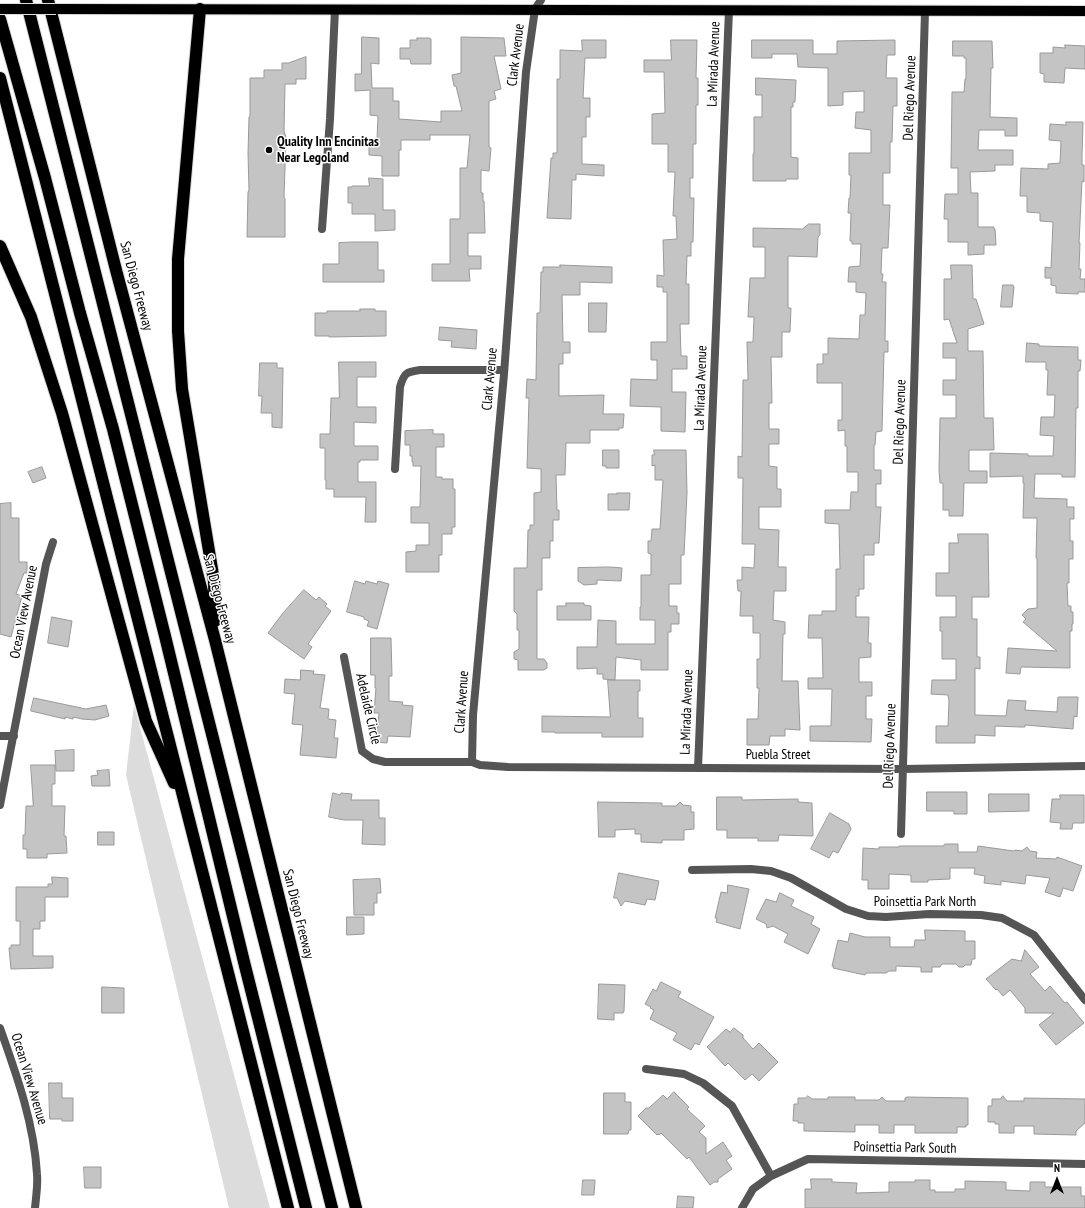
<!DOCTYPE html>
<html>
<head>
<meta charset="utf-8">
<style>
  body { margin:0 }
  #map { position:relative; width:1085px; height:1208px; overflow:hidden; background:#fff; font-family:"PT Sans Narrow",sans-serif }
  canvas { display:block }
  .north { position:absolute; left:1037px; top:1160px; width:40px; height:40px; -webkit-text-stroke:3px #fff; paint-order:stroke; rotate:0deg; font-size:11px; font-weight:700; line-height:16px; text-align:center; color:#000 }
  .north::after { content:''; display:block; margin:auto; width:14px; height:18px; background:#000; clip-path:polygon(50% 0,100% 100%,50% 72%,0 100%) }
</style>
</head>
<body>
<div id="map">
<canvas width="1085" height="1208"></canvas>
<div class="north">N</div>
</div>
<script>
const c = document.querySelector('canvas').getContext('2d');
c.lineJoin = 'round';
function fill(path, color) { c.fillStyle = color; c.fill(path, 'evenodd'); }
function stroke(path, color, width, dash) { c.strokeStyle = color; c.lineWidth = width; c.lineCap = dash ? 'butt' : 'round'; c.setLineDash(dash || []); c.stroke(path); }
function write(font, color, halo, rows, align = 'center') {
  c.font = font + ' "PT Sans Narrow",sans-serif'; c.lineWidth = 3; c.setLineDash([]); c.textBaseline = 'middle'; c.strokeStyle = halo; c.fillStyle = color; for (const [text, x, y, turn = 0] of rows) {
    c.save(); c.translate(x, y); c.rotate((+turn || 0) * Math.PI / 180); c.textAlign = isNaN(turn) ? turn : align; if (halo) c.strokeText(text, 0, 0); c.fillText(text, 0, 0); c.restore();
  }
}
fill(new Path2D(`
  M134 705 270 1208H229L126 775Z`), '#dcdcdc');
const building = new Path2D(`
  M362 37 379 38V64L371 63 372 88H393V101H399V119L441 122V111H462L456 86H454L452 75 461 73V37L504 38 506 56H494L501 89 494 91 496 99 489 101V147L491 148 489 171 481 170V193H483V201H484L485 233H468V256H481V269H469L470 281H432V264H450V219H460V168H467L470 135H430V140H401V150H399V176H382V156L369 155V139H377L378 116 370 115V90L355 91V74H361Z
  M417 38H429L431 39V64H411L410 59H400V48H410V40H417Z
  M582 40H606V58H585L583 98H590V117H586V137H582V164L604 165V176L576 174V180H572L571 219 547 218 551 158H553V153H557V79H560V50L582 51Z
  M671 40H697L696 78H698V105H696V144H693V178H690V198H694L693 242H691V256H687L686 284H689V324H680L681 356H687V369H672V392H686L685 432 661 431V407L630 406 631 379 657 380V360H651V342H667V292H663V287H657V275L664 276 663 240 677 239 676 216H673L675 172H668V144H652V114L665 113 664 72H644V60H671Z
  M752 40H813V54H837V41L895 40V55H887L886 78H897V106H893L892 142H890V173H883V205H890L888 248H882L881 274H883L882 282H886L885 341H888V352H884L882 431 876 432 875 445H874V470H881V484H876V507H881L879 543H874V555H864V589H859V596H856V617H869L868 643H871V657L859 658V682H872V696H866V719H872L871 742 810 741V726H831L832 689H808V678H823L822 638H808L809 615H822V611H836V569H840L839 524 825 523V510H850L851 492H858V472H847V446H845V430L838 431V420H842V383H817V364H823V354H828V338L859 339 860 315H865L866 293 856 292V282H848L849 267 860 266 861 244H852V241H850L851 213H848L849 198H850L851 175H849V153H871V130L855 128 856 112H864V91L843 92V105L828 106V68L798 67 797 54H772V58H752Z
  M953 41H992L993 68H991L990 117 1017 118V136H1005V130H979L978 150H1013V165H995V171L970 172 971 193H978V227H994V229H995L996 245H984V254L968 255V242H948V219H944L945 194H958V168H951L952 92H964L965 79H966V58H964V56H953Z
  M1065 45 1085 46V69L1065 68 1064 83 1044 82V74L1040 73V53H1053V47L1065 48Z
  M306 57V79H296V84H285L284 131 286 137 284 197 285 199V237H247L248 192 249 190 248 154 249 117 250 116V78H264V70H282V63H288Z
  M756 78 796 80 795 102H793V107H791V157L798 158V179H786V181H753V154H754V117H762V95H756Z
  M1066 122H1083L1082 156V165H1084V182L1082 181 1079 243H1080L1079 269H1081L1080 279H1085V292H1078V294L1056 293V286L1051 285V278H1045V267L1051 268 1053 222 1040 221V213L1027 212V196H1020L1021 168 1048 169V164L1060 163 1061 141 1049 140 1050 124 1066 125Z
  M369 178 383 179V210H395V230L375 231V214H352V203H348V187H352V186H369Z
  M809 224H820V235L818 237 817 257 788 256V308H791L790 332H782V357H771L772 403H769V429H779V444H769V466L777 467V489H781V507H759V529L779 530 778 567H786V591H774L773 620 785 622V634H783L782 681H798L800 730 785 729V736H770L769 745H747V719H758L759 688H757V659H760V633H753V616H740L741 591H738L737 580H742V567L754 568 755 544H742L743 478H738V456L742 457 743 380H748L747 342H753L754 317H748L750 278H765V247H753V228L802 229Z
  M352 242H378V270H384V282H323V264H339V243Z
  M560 265 612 267V283L580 282V295H562L563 342H570V353H563V364H559V396L604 395 603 414H624L623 428H619V430H590V443H566L565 475H556L557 510H559V520H553V541H550V558H542V590H537V659H544L547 663V668L544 670H518V660L514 659V652L519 649V630H517V614L514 611V568H527L528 530H530V525H534V493L541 492V469L527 468 529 398H526L527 379 536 380 537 313H540L541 272H543V267H560Z
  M951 265H972L973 299H976L984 324 968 329V351H983L984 418H993L994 450H969V471H987V483H964L963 516H949V510H943V483H940L939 470 940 418H956V395H943V380H956V358H943V343H957L949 319 944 320V279H951Z
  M1003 285H1013L1014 287 1012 307H1001Z
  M589 303H607L606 332H589Z
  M360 309H375V311H386V336L329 337V336H315V313H327V311H360Z
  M440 327 477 330 476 349 451 347 452 341 439 340Z
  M1027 343 1039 344V346L1078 347V360H1081L1080 371H1078V408H1076L1075 477H1062V475L1060 474H1035L1034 498 1067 499V507H1074V519H1070V541H1073V559H1069V583H1067L1068 606H1071V612H1073V624H1072V631H1070V668L1021 667 1020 674 1006 673 1008 648 1057 651 1023 622 1026 619 1022 615 1028 609 1037 608V558H1036L1037 518H1023L1024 483H1023V476L990 477V453L1028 454V456H1053L1054 436 1040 435 1041 417H1054L1055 395H1047L1048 370H1046V362H1026Z
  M339 362H376V377H357V407H376V423L354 422V446H378V460H360V462H358V482H376V522H365L366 497H334V489H326V480H325V448H320V434H330L331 398H339Z
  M260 363H277V368H283L282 428 272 427V413H261L262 396H259Z
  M433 430V434H444V447H436V477H442V479H453V489H455V527H452V534H442V555H439V572H406V552L416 551V545H429V523H411V507H420L421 466H413V462H412V456H410V445H405V431Z
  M603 450H619V468H606V466H603Z
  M654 450H686L687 493 684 555H681V584H669V606H677V613H679V624H671V632H668V670H641V660L616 657 615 680 603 679V674H597V668L577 669V647H597L598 620 616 621V644H655V620H640V607H641V575H651V554L648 553V541H651L652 529H660L663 480H655V465L652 466V455H654Z
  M42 467 46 478 33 483 28 472Z
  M617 493H630L629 510H608V494H617Z
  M11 503V518H19V562H27V573H24L16 594 22 596 11 637 0 634V504Z
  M958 534H988L989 597H972V619H977V657H980V669L975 668V715L1006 716 1008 700 1026 701 1025 710 1057 712 1058 697H1078L1077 717 1074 716 1073 729 1025 725V727H1020L995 726V736L975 735V743H936V726H948L949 701 948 695 931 694 932 680H956V659H942V631H940V617H956V596H936V573H949V543H958Z
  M610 567 622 568 621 581 597 580V584L584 585 578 581V568Z
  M355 581 365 584 366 581 377 584 378 581 389 584 377 629 367 626 369 621 364 619V617L347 612Z
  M304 590 316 600 319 597 327 604 325 606 331 611 308 644 312 647 304 659 268 633 283 613Z
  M566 603H584V605L591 606V620H557V606H566Z
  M52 617 72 621 68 647 48 643Z
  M371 638H391L392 676H389V701L403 702 402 705 413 706 410 737 388 736 387 743 376 742 379 713H374L376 688H375V675H371Z
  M301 670 314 671 313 674 325 675 320 708 329 709 328 719 336 720 334 738H338L336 758 300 755 303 725 292 724 295 694 284 693 285 679 300 680Z
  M608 680H640V691H638V718H643V737H602V733H555V732H542V716L610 717Z
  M34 698 86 709 106 705 109 716 95 720 82 719 73 717V719L65 717V719L31 711Z
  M74 750V771H56L55 751Z
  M31 765H55V784H52V806H65L64 836H66L67 853 47 854V858H27V849H23V835H25L26 806H33Z
  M109 770 110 786H92L91 776 98 775 97 771Z
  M927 792H967V814H954V811H927Z
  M333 793 340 795 341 793 352 794 351 800H379V818H385V845L362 844 363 820H344L329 817Z
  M989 794H1029V811L989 812Z
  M1060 795H1084V823H1073L1072 829H1060L1061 823 1050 822 1052 799H1060Z
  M717 797H742V800L798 799V802L812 803 813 836 779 835 778 841H758V838H727V830H717Z
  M598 802 660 803H662V806H676L680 802 683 805 691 806V812H694V829L684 830V840H662V843L641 842V834H635V829L615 830V837H599Z
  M830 813 849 824 851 829 838 853 833 851 829 858 811 849Z
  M98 832H114V845H98Z
  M945 844H958V852H977L978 846 1014 851 1015 850 1022 851 1027 847 1030 851 1037 852 1036 858 1056 859 1057 857 1082 866 1073 891 1063 888 1060 897 1045 892 1050 878 1026 875 1025 884 1001 881V885L984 883 985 876 974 874 975 868H950V879L928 880V882H911V875L889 874V889H868V880H862L863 848 879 849V847H899V846H943Z
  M619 873 659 881 655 900 647 899 645 905 625 901 621 906 617 898H614Z
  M52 877 68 878V897H45V921H40V929H33V956H53V968L11 969 9 948H11V945H20V921H16V887H48V884H52Z
  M380 879 381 893H377V903H374V915H354L353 880Z
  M728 885 749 889 740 929 716 922 717 918H715L721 892 727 893Z
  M780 893 794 900 791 906 814 917 811 924 820 929 808 954 784 942 788 934 773 926 767 928 766 924 756 919 766 899 776 902Z
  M347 917H364V934L347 935Z
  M925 930 965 931V941H975V959H972L971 965H965L963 967H959L956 964H942L940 967H932V972H921V967L896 966V971H889L886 973H866L865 975 833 968 834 966H832L838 940 848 942 850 933 865 937H890V947H914L915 940H925Z
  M1025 950 1039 967 1030 974 1045 991 1050 986 1065 1003 1067 1002 1084 1023 1056 1045 1039 1025 1054 1013H1025V1008L1010 990 1003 996 997 989 996 990 986 979 1012 959 1021 961Z
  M661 982 681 992 678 997 714 1017 699 1045 695 1043 691 1050 673 1040 677 1033 650 1019 654 1010 650 1008 651 1007 645 1004 653 989 656 991Z
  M599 984 625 985 624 1011 623 1013H614V1020L598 1019Z
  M102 987 124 988V1013H102Z
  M734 1028 743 1035V1038L753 1049 759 1043 778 1062 759 1081 752 1074 745 1080 728 1063 725 1066 707 1047 726 1029 730 1032Z
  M49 1083H62V1098H73V1121H62V1119H50Z
  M674 1092 689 1107 687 1109 705 1126 699 1132 706 1138V1154L723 1142 732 1156 726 1160 732 1169 718 1179V1182H714L710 1185 689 1157 687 1159 661 1133 659 1135 658 1134 657 1135 638 1116 646 1108H649L663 1095 667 1099Z
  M604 1093H625V1102H631V1130H629L628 1134H604Z
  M808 1096 812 1099H828V1097H855V1100H879L882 1097 886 1101H905V1098L907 1097 968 1098V1125H966V1127H957V1133H915V1125H894V1133H879V1125H855V1132L804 1131V1123H798V1121H793L794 1104H798V1098H805Z
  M1003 1096 1007 1101H1024V1098L1085 1099V1123L1076 1131V1135L1034 1134V1126H1014V1133H999V1124H995V1122H988V1106H992V1099H1000Z
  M84 1167H101V1188H85Z
  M811 1179H832V1182L857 1183 856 1193 889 1192V1182H915V1180H930V1190H935V1192H955V1189H965V1181L1006 1182V1190L1030 1191V1182H1045V1187H1081V1196H1085V1208H805V1189H811Z
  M583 1180H595L594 1195H582Z
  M678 1196 694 1197 693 1208H677Z`);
fill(building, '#c4c4c4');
stroke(building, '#999', 1);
const primary = new Path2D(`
  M56 9 1085 11`);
const highway = new Path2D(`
  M26 0 332 1208
  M48 0 116 270 215 640 356 1208
  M200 9 178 259V331L182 389 214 581 215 621
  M0 19 45 178 80 313 113 429 165 636 245 966 306 1208
  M0 78 288 1208
  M0 246 31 317 62 413 146 721 174 783`);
stroke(primary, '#dbdbdb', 12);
stroke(highway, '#dbdbdb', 14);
stroke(new Path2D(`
  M322 229 330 119 335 9
  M395 469 400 387C404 373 406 372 420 370H504
  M344 657 362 751 373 759 385 762H472L480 765 508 767 902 769 1085 766
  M0 736H14
  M472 762 473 715 504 374 526 72 535 9 541 0
  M698 768 729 10
  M0 805 46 564 53 542
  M901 834 925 11
  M692 870 751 869 771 871 791 878 846 909 868 916 886 917 929 914 981 915 1002 918 1034 935 1085 1000
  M0 1028C17 1076 34 1123 37 1174 38 1185 36 1197 35 1208
  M646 1069 684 1074 703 1083 732 1106 771 1176
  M742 1208 753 1189 771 1176 808 1159 1085 1164`), '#555', 8);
stroke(primary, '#000', 10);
stroke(highway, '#000', 12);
const primaryBridge = new Path2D(`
  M0 9H56`);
stroke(primaryBridge, '#dbdbdb', 12, []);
stroke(primaryBridge, '#000', 10);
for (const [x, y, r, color] of [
  [269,150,4,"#000"]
]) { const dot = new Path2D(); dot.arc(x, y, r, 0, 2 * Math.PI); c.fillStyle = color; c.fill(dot); stroke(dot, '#fff', 1.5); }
write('14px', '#000', '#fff', [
  ["Clark Avenue",516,55,-83],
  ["La Mirada Avenue",714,64,-88],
  ["Del Riego Avenue",910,98,-88],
  ["San Diego Freeway",136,286,75],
  ["Clark Avenue",490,379,-85],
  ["La Mirada Avenue",701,388,-88],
  ["Del Riego Avenue",900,422,-88],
  ["San Diego Freeway",219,599,75],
  ["Ocean View Avenue",24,612,-79],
  ["Clark Avenue",462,702,-86],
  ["Adelaide Circle",368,709,77],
  ["La Mirada Avenue",687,712,-88],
  ["Del Riego Avenue",890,746,-88],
  ["Puebla Street",778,755],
  ["Poinsettia Park North",925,902],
  ["San Diego Freeway",298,914,76],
  ["Ocean View Avenue",29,1079,73],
  ["Poinsettia Park South",905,1148,1]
]);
write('bold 14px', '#000', '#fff', [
  ["Quality Inn Encinitas",277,142],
  ["Near Legoland",277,158]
], 'left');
</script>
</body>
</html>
